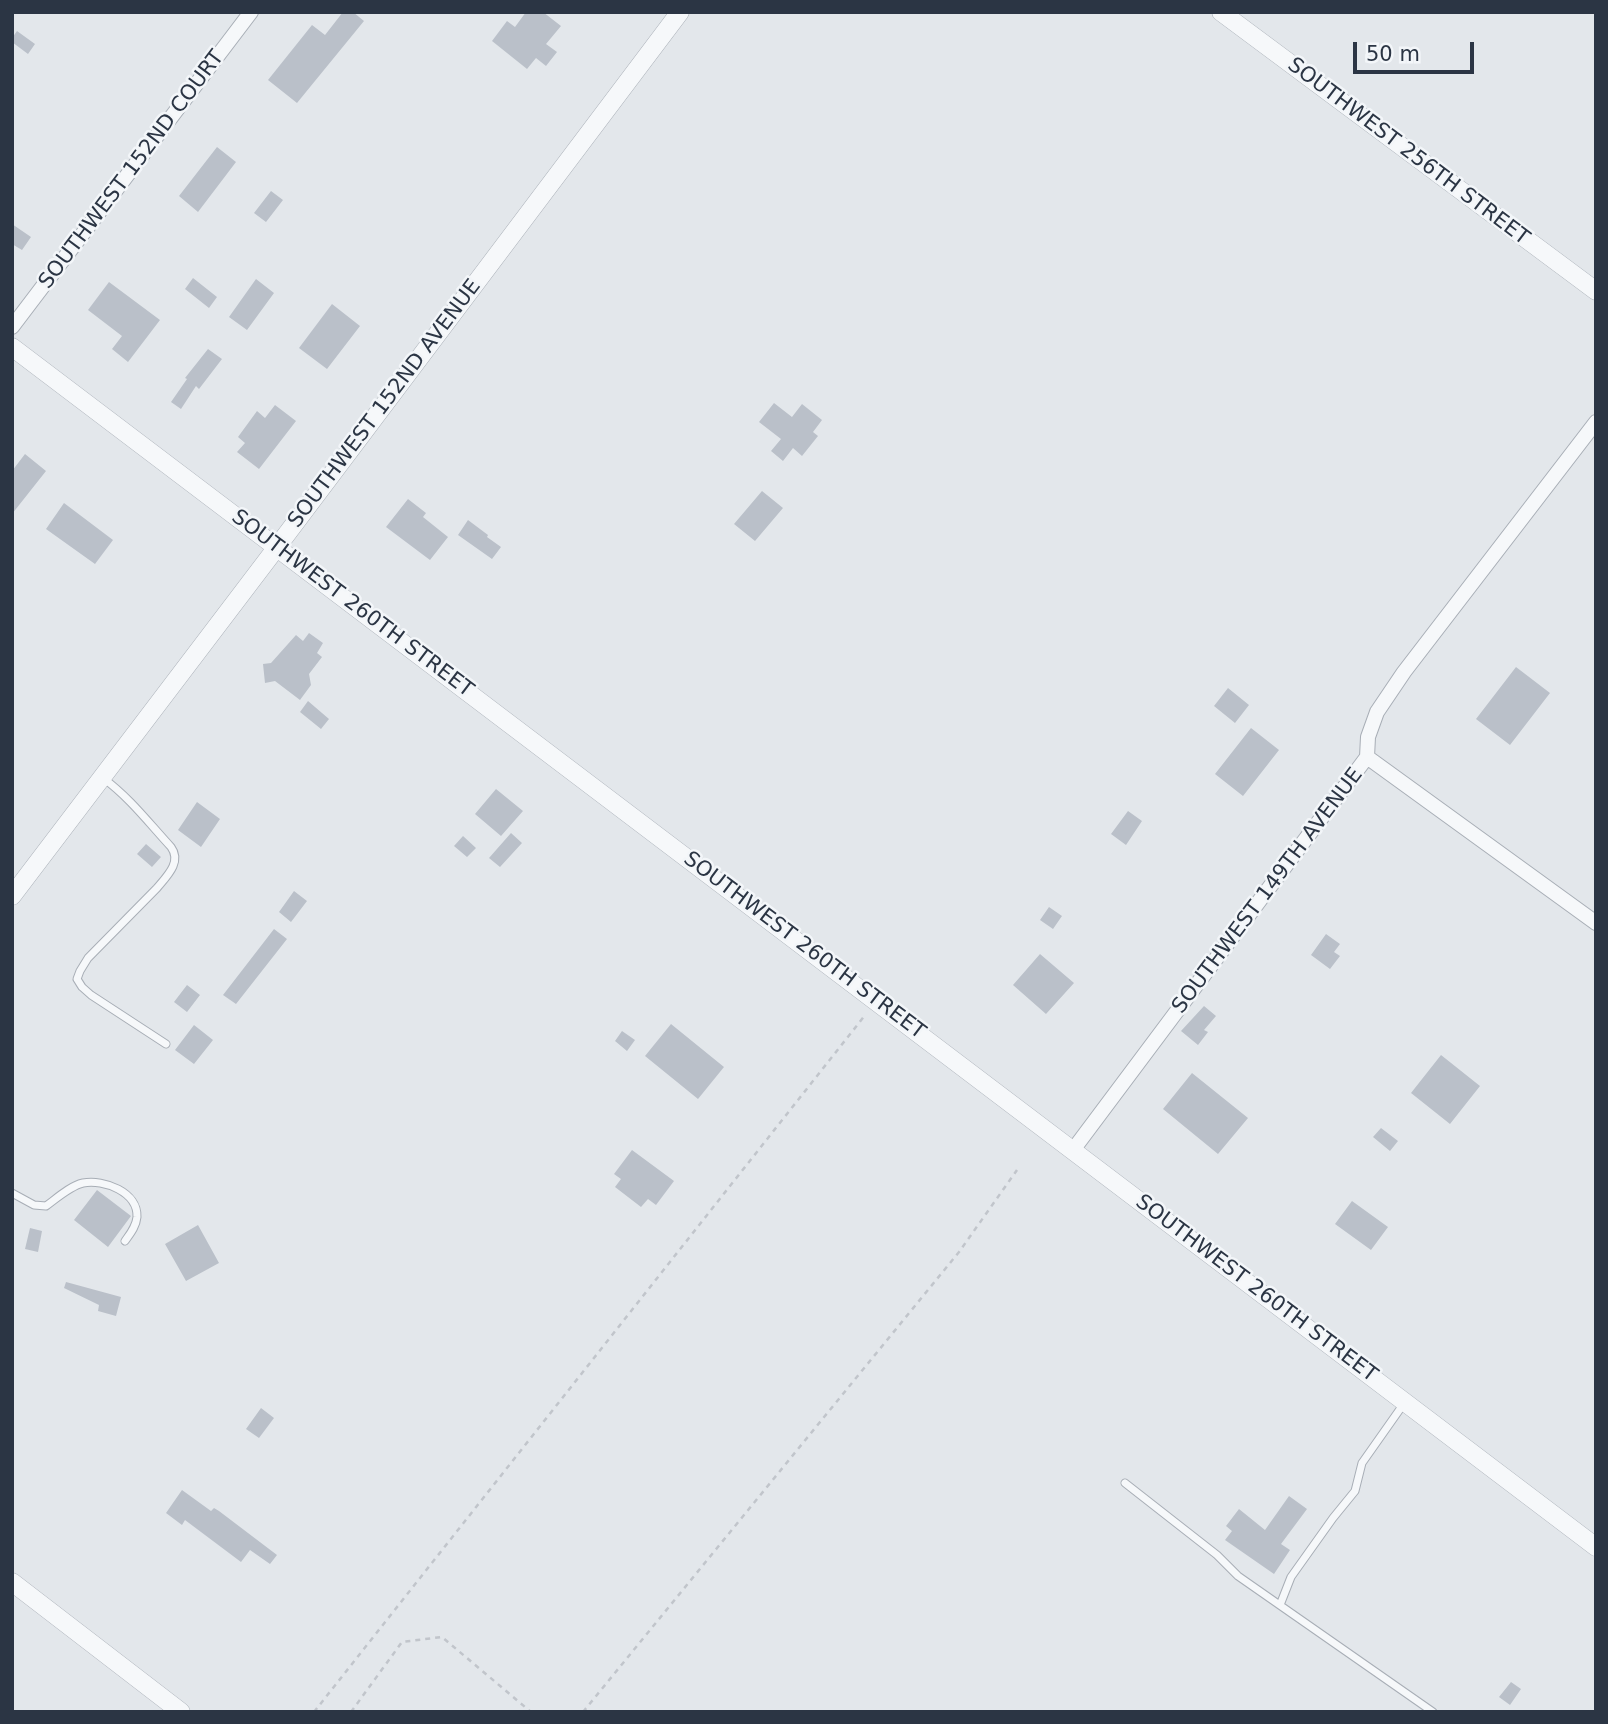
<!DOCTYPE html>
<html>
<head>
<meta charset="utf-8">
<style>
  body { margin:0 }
  #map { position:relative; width:1608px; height:1724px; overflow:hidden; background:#e3e7eb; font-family:"DejaVu Sans",sans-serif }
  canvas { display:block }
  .frame { position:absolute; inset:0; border:14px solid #2b3544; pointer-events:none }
  .scale { position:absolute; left:1353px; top:42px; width:121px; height:32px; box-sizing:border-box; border:4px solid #2b3544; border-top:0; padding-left:9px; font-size:21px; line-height:24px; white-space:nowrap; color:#2b3544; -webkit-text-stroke:5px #f3f6f9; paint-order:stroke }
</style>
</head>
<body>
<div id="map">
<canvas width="1608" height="1724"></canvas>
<div class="frame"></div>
<div class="scale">50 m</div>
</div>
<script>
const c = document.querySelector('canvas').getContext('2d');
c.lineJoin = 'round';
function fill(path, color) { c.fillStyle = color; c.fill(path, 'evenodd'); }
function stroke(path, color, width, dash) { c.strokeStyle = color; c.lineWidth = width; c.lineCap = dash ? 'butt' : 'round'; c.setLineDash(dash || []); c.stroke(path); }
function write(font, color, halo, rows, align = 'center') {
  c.font = font + ' "DejaVu Sans",sans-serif'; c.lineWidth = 5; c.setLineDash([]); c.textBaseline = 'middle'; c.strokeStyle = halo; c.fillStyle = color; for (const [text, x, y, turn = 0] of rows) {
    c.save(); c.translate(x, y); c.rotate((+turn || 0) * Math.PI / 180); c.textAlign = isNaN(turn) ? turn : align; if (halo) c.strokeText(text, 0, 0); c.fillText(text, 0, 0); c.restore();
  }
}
fill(new Path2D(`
  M343 12H353L364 21 297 103 268 80 312 25 325 35Z
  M526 12H543L561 26 546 44 557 52 546 66 536 58 527 69 492 41 507 21 515 27Z
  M17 31 35 44 28 54 12 42V38Z
  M217 147 236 162 198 212 179 196Z
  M271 191 283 200 266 222 254 213Z
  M12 224 31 237 22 250 12 244Z
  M193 278 217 297 209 308 185 289Z
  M256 279 274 293 247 330 229 317Z
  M109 282 160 320 128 362 112 349 122 336 88 310Z
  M332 304 360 326 327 369 299 348Z
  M208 349 222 359 199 389 196 386 181 409 171 402 187 379 185 378Z
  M774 403 792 417 802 404 822 420 813 432 818 436 802 456 793 448 783 461 771 451 781 439 759 422Z
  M275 405 296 421 259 469 237 452 245 443 238 437 257 411 265 418Z
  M25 454 46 471 12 514V471Z
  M762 491 783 508 755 541 734 524Z
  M408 499 426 513 423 517 448 537 430 560 386 527Z
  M64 503 113 540 95 564 46 529Z
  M468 520 488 535 487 537 501 547 492 559 458 535Z
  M309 633 323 643 317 653 322 657 309 674 311 685 300 700 275 681 265 683 263 664 271 663 296 635 303 641Z
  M1516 667 1550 693 1510 745 1476 719Z
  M1228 688 1249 705 1235 723 1214 706Z
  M308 701 329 719 321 729 300 712Z
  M1251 728 1279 750 1243 796 1215 774Z
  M496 789 523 811 501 836 475 814Z
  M197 802 220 819 201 847 178 830Z
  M1128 811 1142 821 1126 845 1111 834Z
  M511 833 522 843 500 867 489 858Z
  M463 836 476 848 467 857 454 846Z
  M146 844 161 857 152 867 137 854Z
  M294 891 307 901 291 922 279 912Z
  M1049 907 1062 916 1053 929 1040 920Z
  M274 929 287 939 236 1004 223 995Z
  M1326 934 1340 944 1334 952 1340 956 1330 969 1311 955Z
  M1040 954 1074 983 1046 1014 1013 985Z
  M187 985 200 995 187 1012 174 1002Z
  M1204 1006 1216 1016 1204 1030 1208 1032 1198 1045 1181 1031Z
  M671 1024 724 1067 698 1099 645 1056Z
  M194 1025 213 1040 194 1064 175 1050Z
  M622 1031 635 1040 627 1051 615 1041Z
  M1441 1055 1480 1086 1450 1124 1411 1093Z
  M1192 1073 1248 1118 1218 1154 1163 1109Z
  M1381 1128 1398 1141 1390 1151 1373 1137Z
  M632 1150 674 1181 656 1205 648 1199 641 1207 615 1187 621 1179 614 1174Z
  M97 1190 131 1216 108 1247 74 1220Z
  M1352 1201 1388 1227 1371 1250 1335 1224Z
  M198 1225 219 1263 186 1281 165 1244Z
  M30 1228 42 1231 38 1252 25 1249Z
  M66 1282 121 1297 116 1316 98 1311 99 1305 64 1288Z
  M261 1408 274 1418 259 1438 246 1429Z
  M182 1490 211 1511 214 1508 219 1511 277 1555 270 1564 250 1550 241 1562 185 1520 182 1525 166 1513Z
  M1289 1496 1307 1509 1281 1544 1290 1550 1274 1574 1225 1540 1232 1531 1226 1526 1239 1509 1265 1530Z
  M1511 1682 1521 1689 1510 1705 1499 1697Z`), '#bac0c9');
const service = new Path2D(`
  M103 778C130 798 148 822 171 847 182 862 167 876 157 888L88 958 80 971 77 979 82 987 91 995 166 1044
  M12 1193 34 1205 46 1206C57 1198 70 1186 83 1183 104 1179 138 1192 137 1217 136 1227 130 1234 125 1241
  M1125 1483 1217 1555 1238 1576 1433 1712
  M1280 1605 1291 1577 1333 1518 1355 1491 1362 1463 1405 1402`);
const minor = new Path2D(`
  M12 327 251 12
  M1367 757 1596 923
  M1073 1150 1367 757 1368 737 1377 712 1404 672 1596 422`);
const tertiary = new Path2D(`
  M1221 12 1596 291
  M12 347 1596 1547
  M12 896 277 547 680 12
  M12 1582 181 1712`);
stroke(service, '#a8aeb6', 9);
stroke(minor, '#a8aeb6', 16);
stroke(tertiary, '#a8aeb6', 19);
stroke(new Path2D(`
  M314 1712 866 1014
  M351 1712 402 1642 442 1637 531 1712
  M583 1712 959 1252 1017 1170`), '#c1c5cb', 2.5, [5, 5]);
stroke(service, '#f6f8fa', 7);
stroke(minor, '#f6f8fa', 14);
stroke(tertiary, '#f6f8fa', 18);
write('21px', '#2b3544', '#f3f6f9', [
  ["SOUTHWEST 256TH STREET",1408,152,37],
  ["SOUTHWEST 152ND COURT",132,170,-53],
  ["SOUTHWEST 152ND AVENUE",385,404,-53],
  ["SOUTHWEST 260TH STREET",352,604,37],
  ["SOUTHWEST 149TH AVENUE",1268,891,-53],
  ["SOUTHWEST 260TH STREET",804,946,37],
  ["SOUTHWEST 260TH STREET",1256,1289,37]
]);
</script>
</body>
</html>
